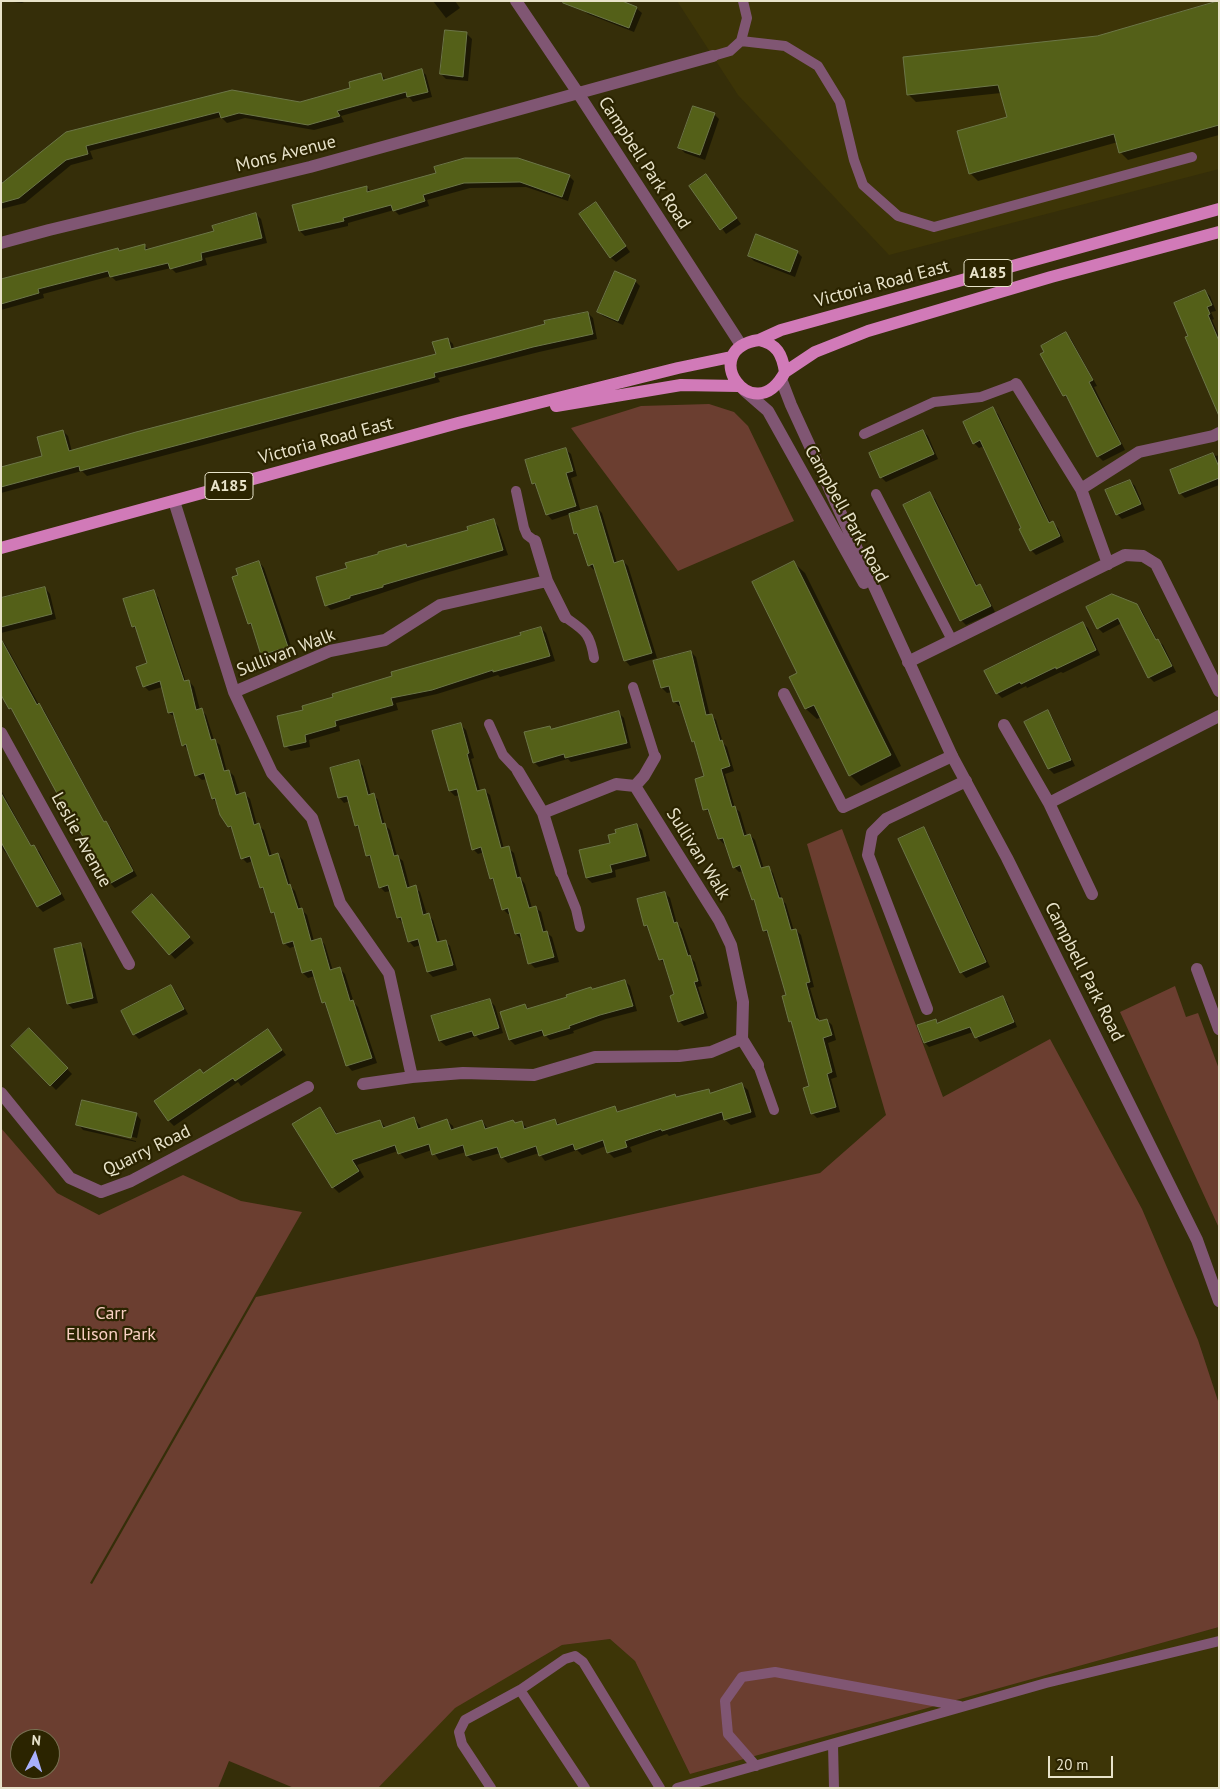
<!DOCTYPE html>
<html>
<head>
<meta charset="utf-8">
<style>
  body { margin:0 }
  #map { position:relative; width:1220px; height:1789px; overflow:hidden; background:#352e09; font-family:"PT Sans",sans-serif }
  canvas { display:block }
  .frame { position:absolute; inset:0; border:2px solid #e8e3ca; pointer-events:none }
  .north { position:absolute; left:10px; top:1729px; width:50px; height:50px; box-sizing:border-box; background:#2b2400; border:1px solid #777051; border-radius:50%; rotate:5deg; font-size:14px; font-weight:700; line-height:20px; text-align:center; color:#e8e3ca }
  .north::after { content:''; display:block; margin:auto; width:18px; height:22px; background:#a8b0fc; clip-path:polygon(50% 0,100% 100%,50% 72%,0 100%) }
  .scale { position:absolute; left:1048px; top:1756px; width:65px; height:22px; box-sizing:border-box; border:2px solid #e8e3ca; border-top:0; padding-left:6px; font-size:15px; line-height:18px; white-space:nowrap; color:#e8e3ca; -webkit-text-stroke:4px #2b2400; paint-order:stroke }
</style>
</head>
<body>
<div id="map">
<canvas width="1220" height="1789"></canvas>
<div class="frame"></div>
<div class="north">N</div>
<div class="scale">20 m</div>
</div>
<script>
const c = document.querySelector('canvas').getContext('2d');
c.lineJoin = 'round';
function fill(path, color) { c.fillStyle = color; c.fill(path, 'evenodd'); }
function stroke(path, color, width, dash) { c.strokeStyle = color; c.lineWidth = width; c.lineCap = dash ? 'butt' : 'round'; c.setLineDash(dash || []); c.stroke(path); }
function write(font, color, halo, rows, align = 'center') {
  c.font = font + ' "PT Sans",sans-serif'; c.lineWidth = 4.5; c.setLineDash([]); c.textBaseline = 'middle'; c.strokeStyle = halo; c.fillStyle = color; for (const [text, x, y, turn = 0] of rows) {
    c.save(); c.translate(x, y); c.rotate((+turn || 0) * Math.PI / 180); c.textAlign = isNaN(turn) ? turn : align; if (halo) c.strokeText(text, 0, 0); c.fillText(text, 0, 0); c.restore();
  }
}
fill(new Path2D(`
  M677 1H1219V169L889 255 738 95Z
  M1219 1627V1788H378L454 1708 562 1645 610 1639 635 1661 690 1774Z`), '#3d3507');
fill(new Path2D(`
  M709 404 734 412 748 426 794 521 678 571 571 428 641 406Z
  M842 829 943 1097 1050 1039 1142 1209 1198 1340 1219 1404V1627L690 1774 635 1661 610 1639 562 1645 455 1708 378 1788H294L229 1761 218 1788H1V1128L57 1193 99 1215 183 1175 241 1201 302 1212 90 1583 92 1584 256 1297 820 1173 886 1115 807 844ZM20 1739H50V1769H20Z
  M1175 986 1186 1017 1198 1013 1219 1069V1228L1120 1012Z`), '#6b3e30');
fill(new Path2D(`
  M4 1H26L22 3Z
  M433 1H455L460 8 446 18Z
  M1219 2V135L1128 160 1120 152 1118 142 978 181 970 173 1008 118 1001 93 916 102 908 94 1097 37Z
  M636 8 642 13 634 32 588 14 582 9Z
  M446 32 467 34 472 39 468 81 446 79 441 74Z
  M421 70 426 75 432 97 413 102 409 97 341 116 344 122 314 130 245 118 227 123 221 117 90 151 93 159 71 165 25 203 1 209V182L7 180 67 133 232 91 300 104 352 89 381 74 386 80Z
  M714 114 719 119 705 160 685 153 680 148Z
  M438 174 569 176 574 181 568 201 526 187 470 188 427 200 429 206 399 215 394 210 348 223V226L305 236 300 231 367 187 371 192Z
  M706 176 741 224 726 234 691 186Z
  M596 204 630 252 616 262 610 257Z
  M256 214 261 219 267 243 205 258 207 265 176 273 171 268 116 281 111 276 43 294 44 298 1 310V281L118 250 120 252 144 245 149 250 216 232Z
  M797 252 802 257 795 277 754 261 749 256Z
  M635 281 640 286 623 325 603 316 598 311Z
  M1205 291 1210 296 1216 311 1211 312 1214 319 1212 320 1219 336V411L1190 336Z
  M588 313 593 318 597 339 539 352 472 369 438 378 440 382 87 476 82 471 1 493V468L44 457 63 431 68 436 72 452 437 355 448 339 453 344 454 349Z
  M1066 334 1071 339 1097 386 1094 387 1125 450 1103 461 1098 456 1069 400 1064 395Z
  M993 409 998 414 1051 524 1053 523 1058 528 1064 542 1036 555 1031 550 1023 528 984 446 979 448 974 443Z
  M923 431 928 436 938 459 886 482 881 477Z
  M565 449 571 454 577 476 571 478 581 512 597 508 602 513 617 563 623 561 628 566 657 658 630 666 625 660 597 569 594 570 589 565 580 538 575 533 570 514 552 520 547 514 538 488 533 483Z
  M1213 454 1216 456 1219 455V485L1185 498 1180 493Z
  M1130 481 1135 486 1145 510 1122 519 1117 514Z
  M930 494 935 499 978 587 980 586 985 591 995 612 966 625 961 620Z
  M493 521 498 526 508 555 421 580 331 610 326 605 348 569 406 545 408 548 470 530Z
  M259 562 264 568 293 652 267 659 262 654 254 629 249 623Z
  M794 563 805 573 901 766 861 786 850 775 821 717 817 719 806 709 791 678 799 674Z
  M45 588 50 594 56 619 1 633V599Z
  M153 592 158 597 186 682 189 681 194 687 200 710H201L206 715 214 740 220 745 227 772 229 771 234 776 240 795 245 794 250 799 257 825 264 830 272 856 278 855 283 860 291 887 295 891 301 909 307 915 314 941 320 939 325 945 333 971 340 969 345 974 354 1003 358 1007 377 1063 352 1071 347 1065 328 1006 323 1002 315 976 308 978 303 973 295 946 290 948 284 943 276 916 272 912 266 893 261 887 253 861 247 863 242 858 234 831 229 826 218 804 213 799 207 779 202 780 196 775 189 750 183 745 175 717 169 713 162 687 149 691 144 686 148 664 138 632 133 626Z
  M1137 605 1142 611 1157 640 1163 645 1176 672 1154 682 1149 677 1122 623 1103 633 1098 628Z
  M1082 623 1088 628 1100 655 1063 673 1061 672 1027 688 1026 686 1002 698 997 693Z
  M541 628 546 633 555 661 500 677 498 675 437 694 396 703 398 710 339 726 340 731 309 740 310 747 291 751 286 746 305 711Z
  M1 640 5 644 39 705 44 710 105 823 111 828 137 876 115 888 110 883 81 830 75 825 16 714 10 708Z
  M691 652 696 657 710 716 711 715 716 720 723 743 727 747 734 771 725 774 735 808 740 812 747 836 750 835 755 840 764 869 768 867 773 873 782 900 786 904 794 931 796 930 801 935 814 987 810 988 820 1022 827 1020 832 1025 836 1040 828 1043 837 1077 831 1079 840 1112 817 1118 812 1113 810 1087 793 1024 790 1021 788 995 770 936 764 930 757 904 753 899 744 871 739 872 734 867 726 843 724 844 719 839 711 814 705 809 706 777 697 745 693 741 682 706H679L674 701 672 692 667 693 662 688Z
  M1047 712 1052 717 1075 766 1054 774 1049 769Z
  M619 713 624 718 631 748 571 762 568 759 539 767 534 762 550 727 553 730Z
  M461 725 466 730 474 758 471 759 480 791 484 790 490 795 504 849 508 848 514 853 521 879 525 884 532 908 535 907 541 912 546 932 552 937 559 962 535 968 530 963 523 938 521 939 516 934 511 914H508L503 909 495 883 491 878 484 852 478 854 473 849 460 795 455 796 450 791Z
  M358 761 363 766 371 795 373 794 378 800 385 825 390 830 397 856 403 861 410 888 415 887 420 892 427 915H428L433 920 440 942 445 941 450 946 457 970 433 977 428 972 421 945 414 947 409 941 403 923 398 918 391 891 385 892 380 887 373 861 367 855 361 830 356 826 349 801 344 803 339 797Z
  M1 790 32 847 39 851 65 900 43 912 38 907 10 855 9 856 4 851 1 846Z
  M637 825 642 830 650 861 615 870 616 877 592 883 587 878 611 844Z
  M923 828 928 834 990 967 966 978 961 972Z
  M665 893 670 898 677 924 682 929 692 959 695 962 702 986 698 987 708 1018 684 1026 679 1021 675 995 665 964 660 959 650 930 645 925Z
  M157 901 194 943 175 959 133 912Z
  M80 944 85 949 98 1003 73 1009 68 1004 56 950Z
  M625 981 630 986 637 1011 606 1019 573 1031 574 1033 550 1040 545 1035 515 1045 510 1040 501 1012 525 1005 530 1010 568 998 591 988 593 990Z
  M171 986 176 992 188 1014 139 1039 134 1034Z
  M1003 998 1007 1002 1017 1027 980 1042 973 1032 929 1047 925 1043 919 1026 936 1020 939 1023Z
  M489 1000 495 1006 503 1033 480 1040 476 1036 446 1046 440 1041 433 1017Z
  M29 1030 72 1074 56 1090 12 1046Z
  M267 1030 286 1055 241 1086 238 1082 174 1126 169 1121 155 1101 203 1074Z
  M742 1085 748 1090 756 1117 731 1125 724 1119 669 1136 667 1134 630 1147 632 1152 614 1158 608 1152 606 1146 582 1155 577 1150 545 1161 539 1153 508 1163 502 1157 500 1153 473 1161 467 1156 466 1152 439 1160 432 1150 405 1159 398 1151 357 1165 364 1177 339 1193 333 1187 319 1109 325 1114 338 1135 380 1121 386 1128 414 1119 420 1125 421 1129 447 1121 453 1126 454 1130 482 1121 488 1129 521 1122 528 1129 554 1120 560 1125 614 1108 619 1113 675 1095 678 1098 708 1090 712 1094Z
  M136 1114 141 1120 137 1138 82 1125V1127L136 1141V1142L83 1130 78 1124Z`), '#0007');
const building = new Path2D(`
  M564 1H622L637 7 629 28 563 3Z
  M1219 1V125L1119 153 1114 134 969 174 957 131 1007 117 998 85 907 95 903 57 1097 36Z
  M445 30 467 32 463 77 440 74Z
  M422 69 428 92 407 97 406 92 337 111 340 116 308 125 239 113 221 118 219 112 86 146 88 154 66 160 19 198 1 203V184L66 132 232 90 300 102 350 88 349 82 381 73 383 80Z
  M693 106 715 113 700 155 678 148Z
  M465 158H518L570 175 562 197 520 182 464 183 423 195 425 201 393 211 391 205 343 218 344 221 299 231 292 205 367 186V192L436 173 434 167Z
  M706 174 737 218 720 230 689 186Z
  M596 202 626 246 610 258 579 214Z
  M256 213 262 238 201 253 202 260 170 269 168 263 110 277 108 271 38 289 39 293 1 304V279L118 248 119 251 145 244V250L214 231 212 226Z
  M756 234 798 251 790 272 748 256Z
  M615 271 636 280 618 321 597 312Z
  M1205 290 1212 305 1207 307 1210 314 1208 315 1219 341V416L1185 337 1188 336 1174 303Z
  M588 312 593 334 533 347 466 365 434 373 435 377 80 471 79 466 1 487V467L42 456 37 437 63 430 69 451 136 432 436 354 432 342 448 338 451 349 545 324 544 321Z
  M1066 332 1093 380 1089 382 1121 444 1097 457 1066 395 1063 396 1040 354 1044 352 1041 346Z
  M993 407 1049 523 1053 521 1060 536 1030 551 1019 529 1021 528 980 440 973 444 963 422Z
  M923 430 934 454 880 478 869 453Z
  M566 448 573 471 566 473 576 506 546 515 535 483 532 484 525 460Z
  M1213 453 1219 467V478L1179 494 1170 470Z
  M1130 480 1141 504 1116 515 1105 490Z
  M930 492 976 586 980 584 991 606 960 621 903 505Z
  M597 506 614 563 623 560 652 653 624 661 593 564 588 566 577 533 574 534 569 514Z
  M494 519 503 550 383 585V587L350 596V598L325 606 316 577 347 568 345 563 378 554V552L406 544 407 547 468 530 467 527Z
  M259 561 288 647 261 655 251 623 248 624 232 577 238 575 236 569Z
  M794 561 891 755 849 776 814 705 805 709 789 677 797 673 752 582Z
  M45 587 52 614 1 627V598Z
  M154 590 184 681 189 680 196 710 202 708 211 740 215 739 224 771 229 770 236 795 245 792 254 825 259 823 269 856 278 853 288 885 290 884 298 909 302 908 311 941 321 938 330 970 340 967 350 1001 353 1000 372 1058 346 1066 325 1002 322 1003 312 970 302 973 293 941 283 944 274 912 271 913 263 887 260 888 250 856 241 859 231 826 228 827 220 815 215 798 212 799 204 773 195 776 186 744 182 746 173 712 168 713 160 681 143 687 136 667 147 663 135 626 132 627 123 599Z
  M1112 594 1137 604 1156 640 1158 639 1172 666 1148 678 1118 618 1097 629 1086 607Z
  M1083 622 1096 650 1056 669V667L1021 684 1020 682 996 694 984 671Z
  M541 627 550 656 493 672V670L432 690 391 698 393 705 335 721 336 726 305 735 306 742 284 747 277 716 303 710 302 706 333 697 332 694 392 676 391 672 521 635 520 633Z
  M1 639 37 705 39 703 104 822 106 821 133 871 109 884 76 824 74 825 11 708 9 709 1 695Z
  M691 651 706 715 712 714 720 741 722 740 730 766 721 769 732 807 735 806 744 836 750 834 761 868 769 866 779 898H782L791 930 796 929 810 982 806 983 816 1019H818L819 1021 827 1019 832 1035 823 1038 832 1072 827 1074 836 1107 811 1114 803 1088 809 1086 791 1021 789 1022 782 996 786 995 767 930 763 931 754 899 752 900 740 865 733 868 723 838 718 839 708 809 703 810 695 779 704 776 694 741 692 742 679 701 673 702 669 686 661 688 653 661Z
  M1048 710 1071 760 1048 769 1024 722Z
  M619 711 627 743 565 758 564 754 533 763 524 732 550 726 551 729Z
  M461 723 469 753 467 754 477 791 485 789 501 848 509 846 517 878 520 877 529 908 536 906 543 932 547 931 554 957 528 964 520 933 515 934 508 908 502 910 493 878 490 879 481 847 472 850 457 789 449 791 432 731Z
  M359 760 368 795 374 793 382 824 385 823 394 856 398 855 407 888 416 885 423 915 429 913 437 942 446 940 453 965 427 972 418 939 408 942 401 917 397 918 388 885 379 888 370 855 366 856 358 825 355 826 347 796 338 798 330 768Z
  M1 793 31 846 34 845 61 894 37 907 1 842Z
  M637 824 646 856 610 865 612 872 586 878 579 850 610 843 608 835 616 833 615 830Z
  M924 827 986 962 960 973 898 839Z
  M665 892 674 923 677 922 688 956 690 955 698 981 694 982 704 1013 678 1022 670 996 674 994 663 959 659 960 647 925 644 926 637 899Z
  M152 894 190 937 169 955 132 912Z
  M81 943 93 998 67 1004 54 949Z
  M625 980 633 1006 600 1015 569 1026 570 1028 544 1036 542 1030 509 1040 500 1012 525 1004 527 1009 567 997 566 995 591 987 592 989Z
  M171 985 184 1009 133 1035 121 1011Z
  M1003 996 1014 1022 975 1038 970 1027 924 1043 917 1025 936 1019 937 1023Z
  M490 999 499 1028 474 1036 472 1031 439 1041 431 1016Z
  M29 1028 68 1068 50 1086 11 1046Z
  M268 1029 282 1050 235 1081 233 1078 168 1121 154 1101 200 1069 203 1073Z
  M742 1083 751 1112 724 1120 722 1112 662 1131 661 1129 625 1141 627 1147 607 1153 603 1140 575 1150 573 1144 539 1156 536 1146 501 1158 497 1147 466 1156 463 1145 432 1155 429 1144 398 1154 395 1145 352 1160 359 1171 332 1188 292 1124 320 1107 336 1134 380 1120 383 1128 414 1117 418 1129 447 1119 451 1130 482 1120 485 1129 513 1120 515 1123 522 1121 524 1129 555 1119 557 1125 615 1106 617 1112 675 1094 676 1097 709 1089 710 1093Z
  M82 1100 137 1113 131 1138 76 1125Z`);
fill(building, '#546018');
stroke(building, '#6c7648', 1);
stroke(new Path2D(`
  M741 41 785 46 818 66 840 102 854 160 863 185 898 216 934 227 1192 157
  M713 56 730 51 741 41 747 18 743 1
  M864 434 934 402 981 397 1016 384
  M516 491 524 528 527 535 535 541
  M876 494 952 640
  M565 617C585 631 590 633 594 658
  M633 687 655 757
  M489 724 503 755 518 771
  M561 872 576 909 580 927
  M758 1065 774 1110
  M520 1690 585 1788
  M833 1744 834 1788
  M756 1766 728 1734 725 1701 742 1677 775 1672 960 1706
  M491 1788 462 1744 459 1732 465 1720 520 1690 565 1659 575 1656 583 1662 660 1788
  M677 1788 1046 1683 1219 1641`), '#805673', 10);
stroke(new Path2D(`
  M516 1 578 93 741 345
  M1 243 49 230 310 167 713 56
  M1016 384 1081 489 1108 564
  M1081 489 1139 452 1213 436 1219 433
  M174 501 234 692 272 773 312 818 340 903 389 973 412 1077
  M535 541 547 581 565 617
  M908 662 1125 555 1143 556 1156 564 1219 691
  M234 692 330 651 385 640 440 605 547 581
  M784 694 843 807 952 756
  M1004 725 1049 803 1092 894
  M1 733 129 964
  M518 771 543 813 561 872
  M635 786 644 776 655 757
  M1049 803 1219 716
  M543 813 616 784 635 786 719 920 731 945 743 1002 742 1039 758 1065
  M1197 969 1219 1029
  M927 1009 868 855 872 833 886 819 966 781
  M363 1084 412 1077 463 1073 534 1075 595 1057 679 1056 711 1052 742 1039
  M1 1093 70 1178 101 1192 131 1181 308 1087`), '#805673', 12);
stroke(new Path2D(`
  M781 379 791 405 952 756 1007 858 1197 1240 1219 1301
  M745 391 768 411 864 583`), '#805673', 12);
stroke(new Path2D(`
  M759 340 781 330 1219 209
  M759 340C777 344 782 354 785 372 753 432 696 349 759 340Z
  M785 372 815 352 868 331 1051 277 1219 232
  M556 406 681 385 738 386
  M1 548 458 423 678 368 731 357`), '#d17ab8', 12);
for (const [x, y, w] of [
  [988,273,48],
  [229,486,48]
]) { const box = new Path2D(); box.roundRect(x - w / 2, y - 13.5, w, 27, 4); c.fillStyle = '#2b2400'; c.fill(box); stroke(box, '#e8e3ca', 1); }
write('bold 16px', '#e8e3ca', null, [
  ["A185",988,273],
  ["A185",229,486]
]);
write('18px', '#e8e3ca', '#2b2400', [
  ["Mons Avenue",286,154,-14],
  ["Campbell Park Road",644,163,57],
  ["Victoria Road East",882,284,-15],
  ["Victoria Road East",326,441,-15],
  ["Campbell Park Road",846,514,61],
  ["Sullivan Walk",286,653,-21],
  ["Leslie Avenue",81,840,61],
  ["Sullivan Walk",698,854,58],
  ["Campbell Park Road",1084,972,63],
  ["Quarry Road",147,1151,-26]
]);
write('18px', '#f9d0c3', '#2b2400', [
  ["Carr",111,1314],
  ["Ellison Park",111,1335]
]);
</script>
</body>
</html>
